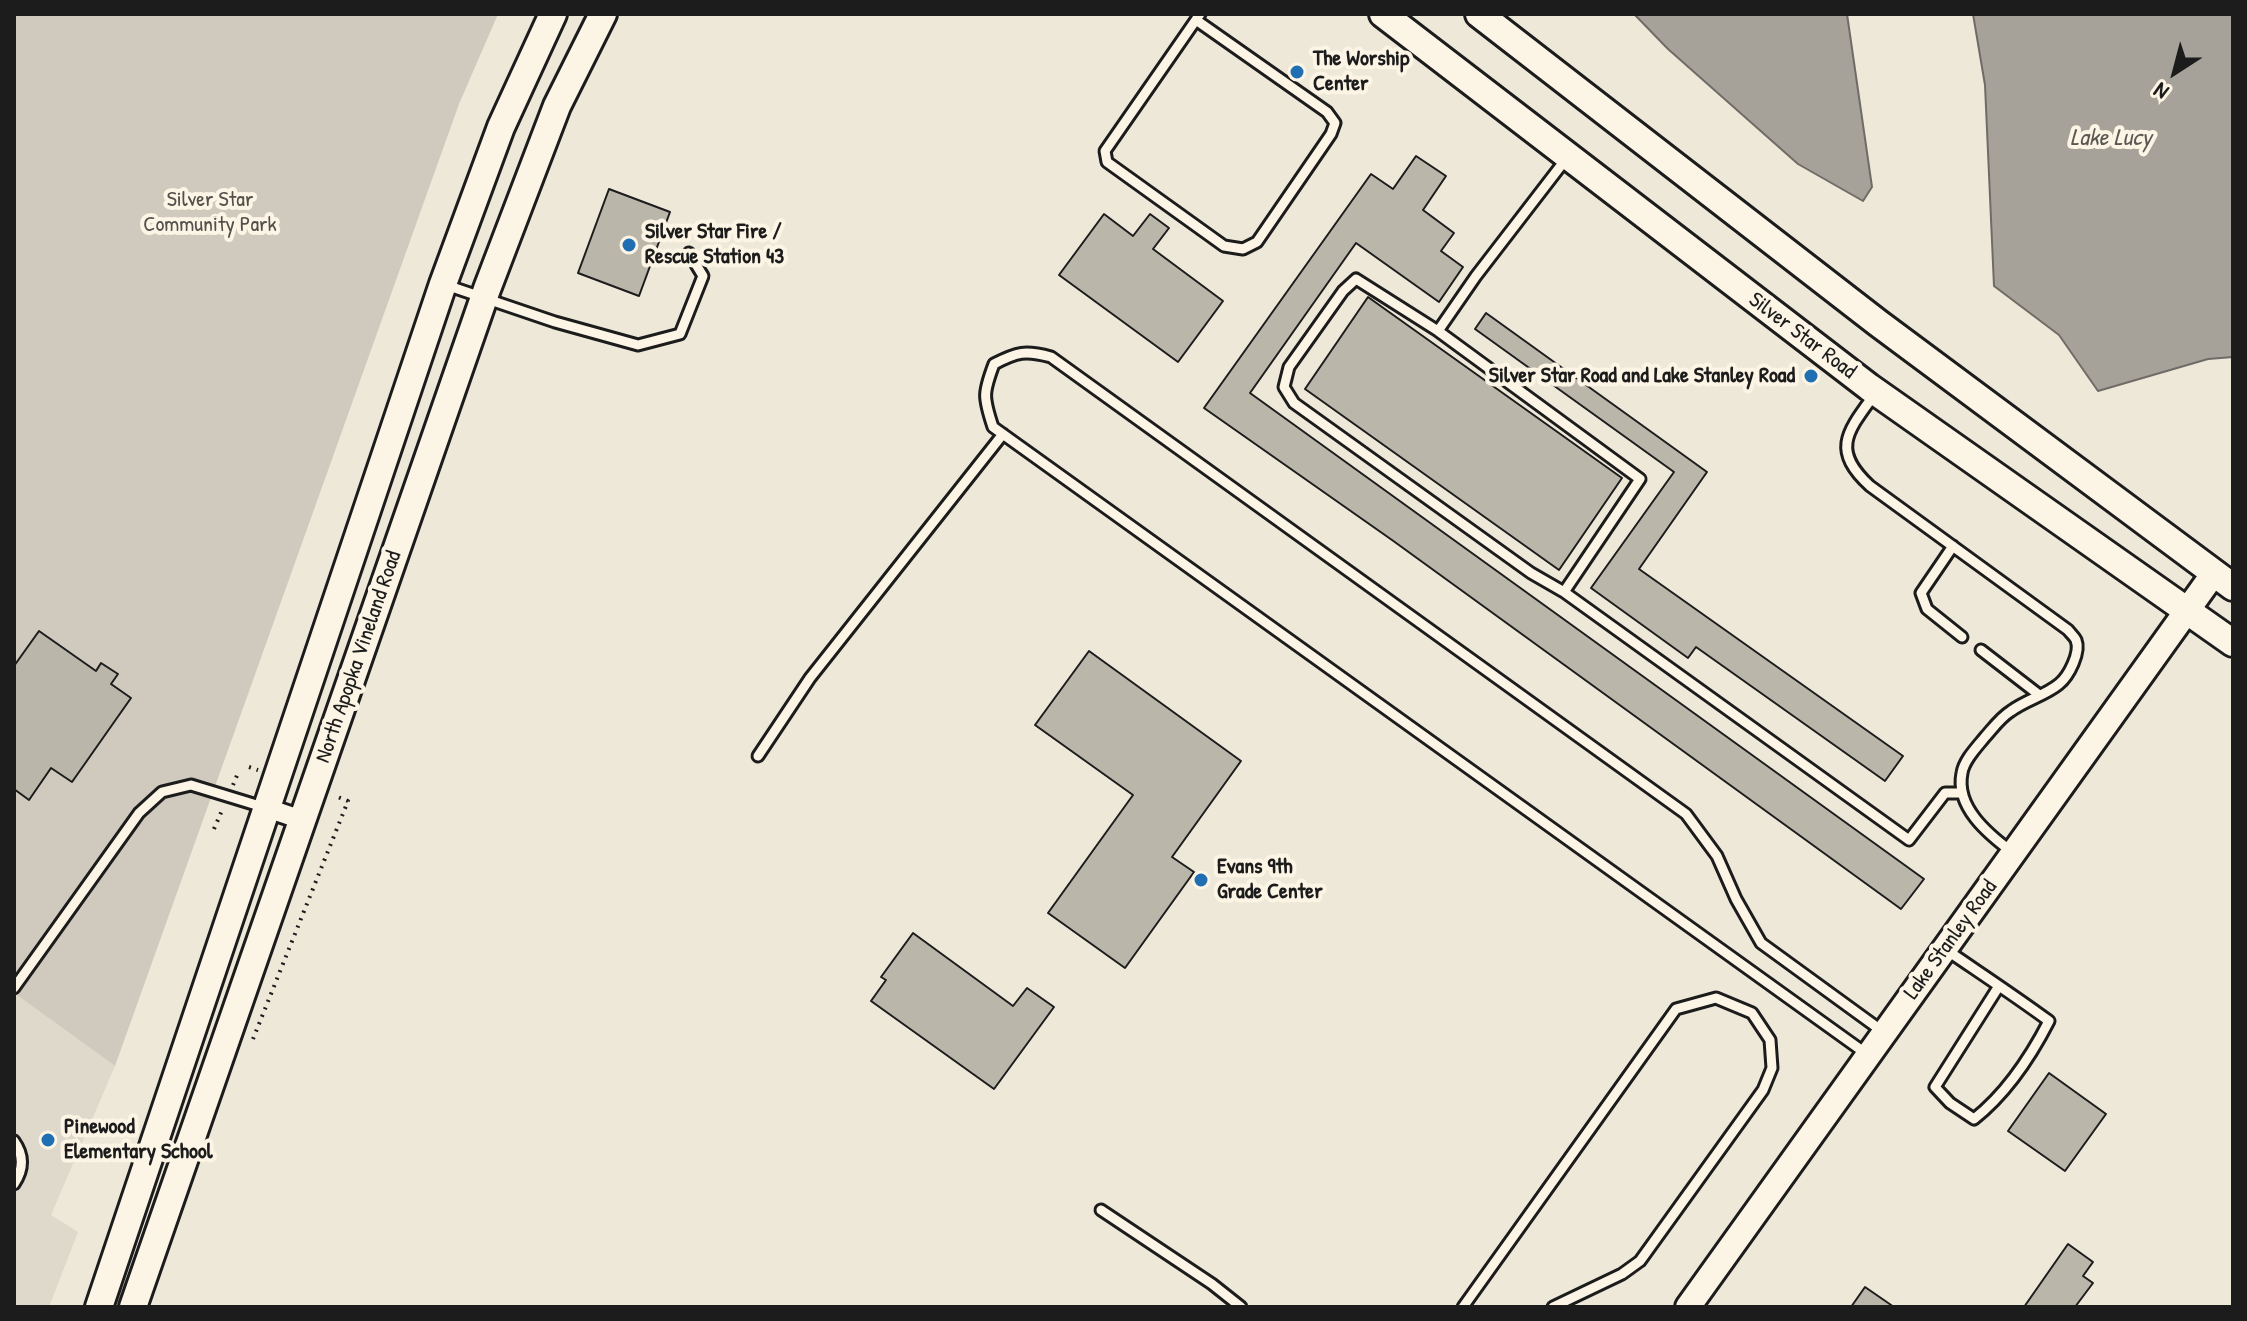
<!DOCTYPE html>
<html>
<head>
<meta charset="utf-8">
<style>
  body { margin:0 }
  #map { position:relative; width:2247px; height:1321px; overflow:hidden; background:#eee8d9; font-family:"Patrick Hand",sans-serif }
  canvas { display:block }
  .frame { position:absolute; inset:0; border:16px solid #1c1c1c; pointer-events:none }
  .north { position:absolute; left:2135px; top:32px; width:80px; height:80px; -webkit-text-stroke:6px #fcf5e5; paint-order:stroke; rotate:216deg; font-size:22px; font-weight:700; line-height:32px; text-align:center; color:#1c1c1c }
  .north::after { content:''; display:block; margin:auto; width:28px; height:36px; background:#1c1c1c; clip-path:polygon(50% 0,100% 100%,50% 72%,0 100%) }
</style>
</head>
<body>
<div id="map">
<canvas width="2247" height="1321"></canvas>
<div class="frame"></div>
<div class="north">N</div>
</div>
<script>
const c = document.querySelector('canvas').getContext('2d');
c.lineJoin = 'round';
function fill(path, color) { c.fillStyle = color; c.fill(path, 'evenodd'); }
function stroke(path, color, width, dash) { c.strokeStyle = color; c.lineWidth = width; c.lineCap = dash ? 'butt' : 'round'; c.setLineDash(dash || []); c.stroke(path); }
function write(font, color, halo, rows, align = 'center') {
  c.font = font + ' "Patrick Hand",sans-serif'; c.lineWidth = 8; c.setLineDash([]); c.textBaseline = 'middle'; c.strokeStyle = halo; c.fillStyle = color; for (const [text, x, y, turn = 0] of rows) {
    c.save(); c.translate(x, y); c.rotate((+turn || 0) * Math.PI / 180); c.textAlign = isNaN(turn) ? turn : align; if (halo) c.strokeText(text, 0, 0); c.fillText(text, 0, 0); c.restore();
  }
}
fill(new Path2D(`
  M14 993 115 1066 51 1215 78 1232 49 1307H14Z`), '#ded9cb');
fill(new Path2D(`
  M14 14H498L459 104 115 1066 14 993Z`), '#cfcabd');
const water = new Path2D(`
  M1634 14H1847L1872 187 1863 201 1798 164 1668 49Z
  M1973 14H2233V357L2208 359 2098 391 2059 335 1994 286 1985 85Z`);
fill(water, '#a7a299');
stroke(water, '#6f6c67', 2);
const building = new Path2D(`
  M1416 156 1446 176 1423 210 1454 233 1441 251 1463 267 1439 302 1356 243 1250 393 1924 879 1901 909 1392 540 1204 408 1371 174 1393 189Z
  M609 189 670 212 639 296 578 273Z
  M1104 214 1133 236 1150 214 1169 228 1153 249 1223 301 1178 362 1059 275Z
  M1368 297 1622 478 1559 570 1305 389Z
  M1486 313 1707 472 1639 569 1903 756 1885 781 1696 647 1688 658 1591 588 1674 472 1475 329Z
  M39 631 96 671 101 663 118 674 111 684 131 698 72 782 51 768 29 800 14 789V666Z
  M1089 651 1241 761 1172 857 1194 872 1125 968 1048 913 1133 795 1035 725Z
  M913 933 1013 1006 1027 988 1054 1007 994 1089 871 1001 886 980 881 977Z
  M2049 1073 2106 1114 2065 1171 2008 1131Z
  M2068 1244 2093 1262 2083 1276 2093 1283 2075 1307H2024Z
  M1865 1287 1894 1307H1851Z`);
fill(building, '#bab6aa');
stroke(building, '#1c1c1c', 2);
const service = new Path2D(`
  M1196 20 1327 112 1335 123 1331 134 1257 242 1243 249 1224 246 1107 162 1105 151 1200 14
  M1566 159 1476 276 1438 331 1640 479 1564 592 1909 840 1945 793H1962
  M446 285 555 322 638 345 680 334 703 276 689 253
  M1438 331 1356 279 1343 291 1289 367 1284 387 1294 403 1531 573 1564 592
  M1874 395C1847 432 1831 450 1870 486L2068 630C2071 634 2074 636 2076 640 2081 652 2069 676 2059 684 2046 695 2026 700 2011 711 2001 717 1993 728 1985 737 1977 747 1964 760 1962 773 1955 807 1988 834 2012 852
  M1953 546 1921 593 1927 609 1962 637
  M1981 650 2038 694
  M758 756 810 678 1003 434
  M1945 949C1980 973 2015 996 2049 1021 2030 1058 2007 1093 1974 1119L1950 1103 1935 1087 1999 986
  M14 988 139 813 162 792 191 785 263 807
  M1868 1055 993 427C983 397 983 393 994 364 1017 352 1025 350 1051 357L1686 814 1717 856 1736 899 1761 943 1882 1031
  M14 1141C24 1155 24 1169 14 1184
  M1101 1210 1212 1284 1241 1307
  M1463 1307 1676 1009 1716 998 1752 1013 1770 1040 1772 1068 1763 1090 1640 1261 1622 1274 1553 1307`);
const minor = new Path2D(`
  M267 808 302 820`);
const tertiary = new Path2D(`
  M1688 1307 2214 573`);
const secondary = new Path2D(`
  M1383 14 1869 387 2233 643
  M1479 14 1878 323 2233 587
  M99 1307 443 284 501 127 553 14
  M133 1307 487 289 557 106 603 14`);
stroke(service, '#1c1c1c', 15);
stroke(minor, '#1c1c1c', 24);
stroke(tertiary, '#1c1c1c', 30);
stroke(secondary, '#1c1c1c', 32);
stroke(new Path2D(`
  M249 767 258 770
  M233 785 238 773
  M214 829 223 808
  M253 1039 348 801 335 796`), '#1c1c1c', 4, [2, 6]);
stroke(service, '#fcf5e5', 9);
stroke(minor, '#fcf5e5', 18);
stroke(tertiary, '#fcf5e5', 24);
stroke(secondary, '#fcf5e5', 26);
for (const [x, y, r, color] of [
  [1297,72,8,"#1f6fb2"],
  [629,245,8,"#1f6fb2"],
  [1811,376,8,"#1f6fb2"],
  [1201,880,8,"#1f6fb2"],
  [48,1140,8,"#1f6fb2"]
]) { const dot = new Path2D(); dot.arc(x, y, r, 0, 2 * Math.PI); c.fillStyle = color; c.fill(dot); stroke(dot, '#fcf5e5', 3); }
write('bold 22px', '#1c1c1c', '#fcf5e5', [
  ["The Worship",1313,59],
  ["Center",1313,84],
  ["Silver Star Fire /",645,232],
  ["Rescue Station 43",645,257],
  ["Silver Star Road and Lake Stanley Road",1795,376,"right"],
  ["Evans 9th",1217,867],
  ["Grade Center",1217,892],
  ["Pinewood",64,1127],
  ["Elementary School",64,1152]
], 'left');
write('22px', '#52504c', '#fcf5e5', [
  ["Silver Star",210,200],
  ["Community Park",210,225]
]);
write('22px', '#1c1c1c', '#fcf5e5', [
  ["Silver Star Road",1802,336,37],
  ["North Apopka Vineland Road",359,657,-71],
  ["Lake Stanley Road",1951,940,-54]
]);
write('italic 24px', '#5b5854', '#fcf5e5', [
  ["Lake Lucy",2111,139]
]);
</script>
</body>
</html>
